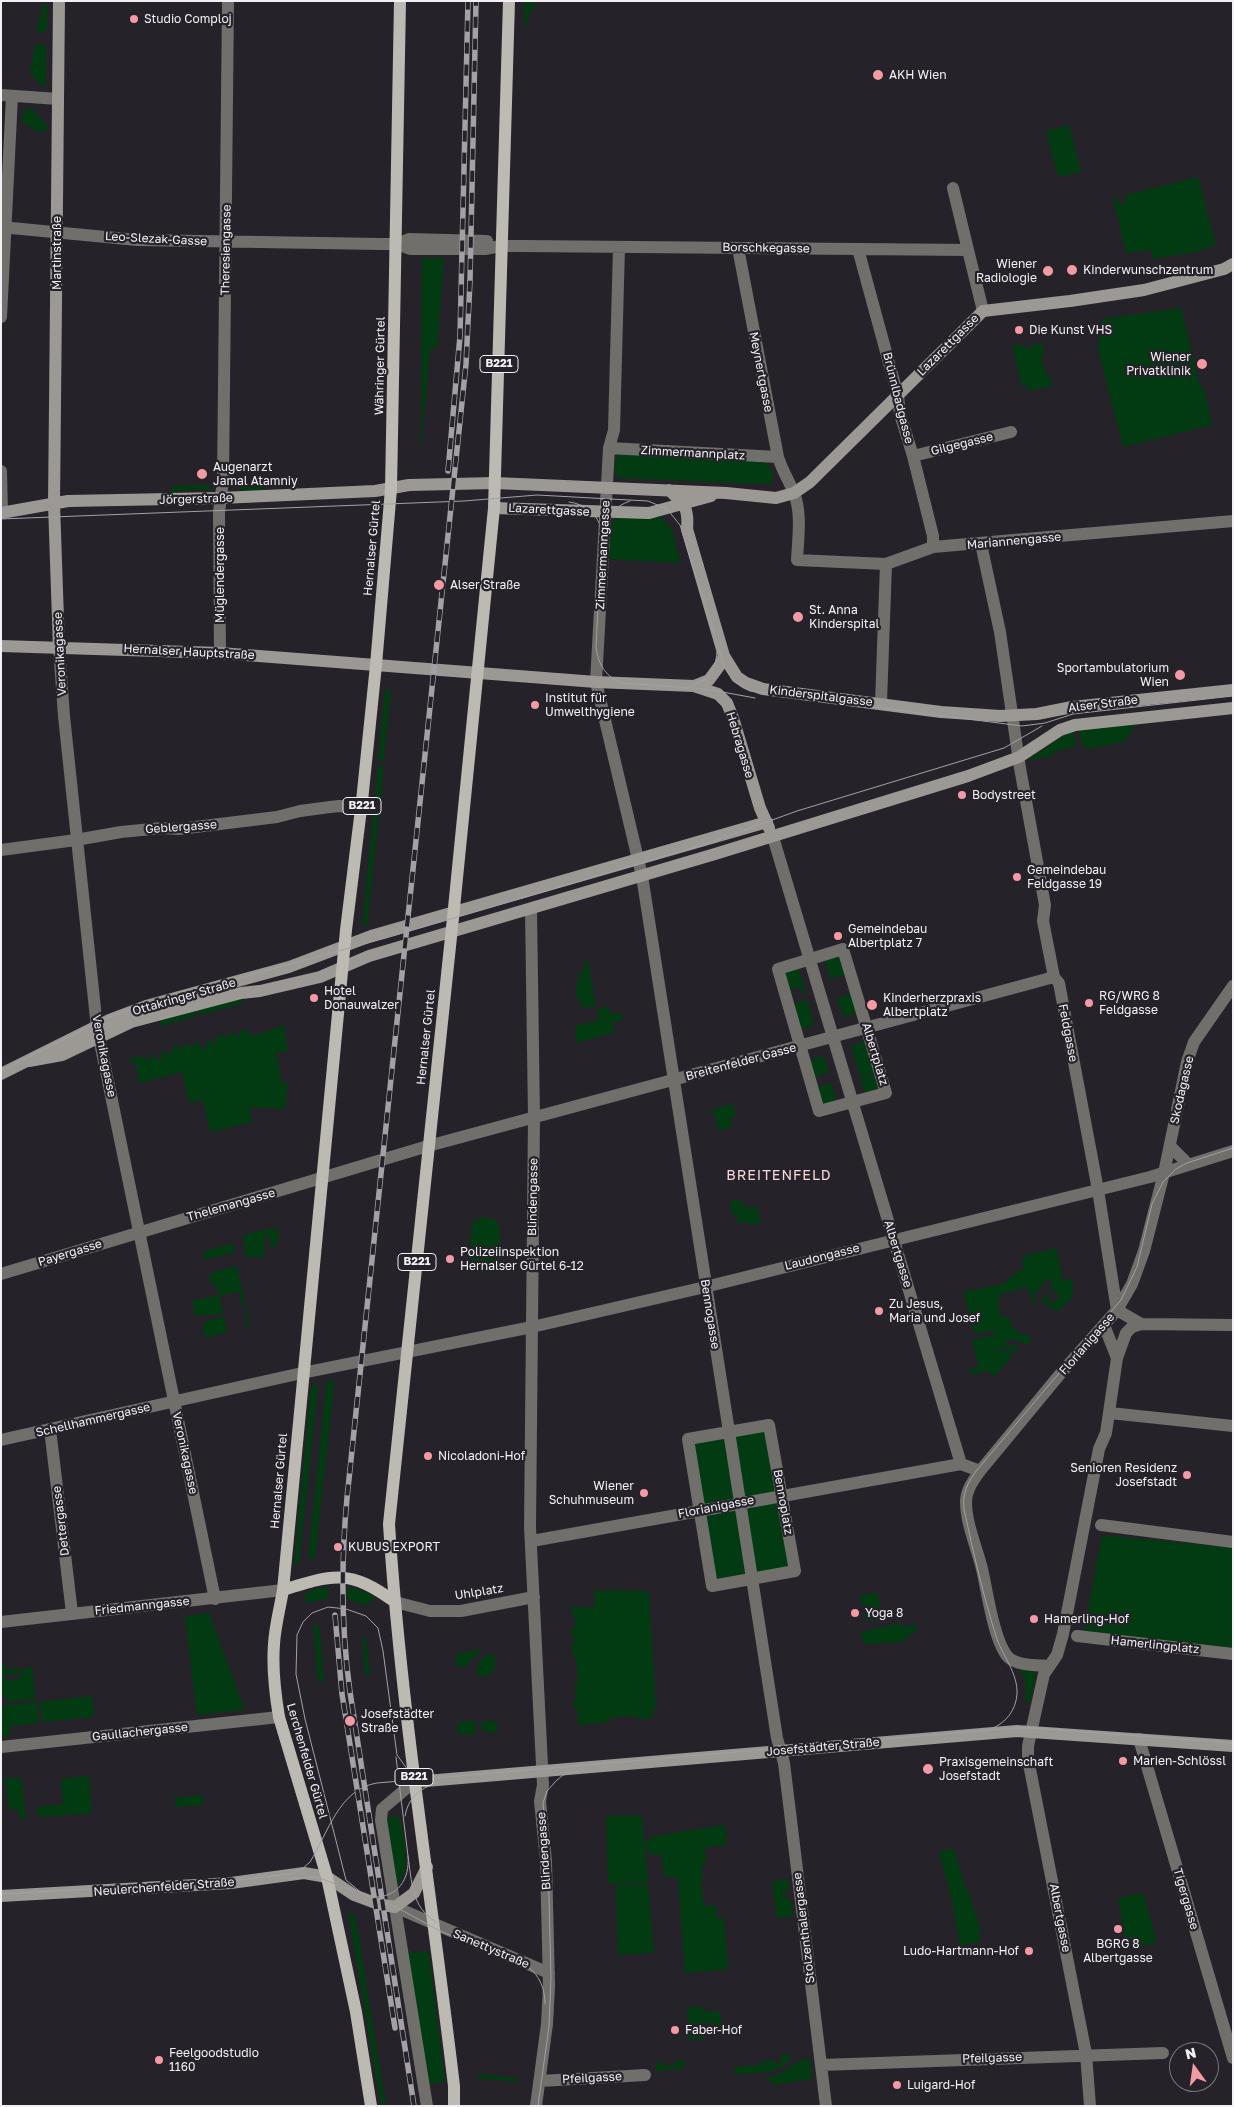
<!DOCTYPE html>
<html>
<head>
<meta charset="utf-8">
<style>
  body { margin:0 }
  #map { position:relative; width:1234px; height:2107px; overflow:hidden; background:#252329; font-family:"Golos Text",sans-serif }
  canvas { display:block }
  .frame { position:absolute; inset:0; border:2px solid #f3f1f6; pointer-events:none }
  .north { position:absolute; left:1169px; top:2042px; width:50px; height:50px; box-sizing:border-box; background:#252329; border:1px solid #77757b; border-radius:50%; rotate:346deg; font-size:14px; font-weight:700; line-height:20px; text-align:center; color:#f3f1f6 }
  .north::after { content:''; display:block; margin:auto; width:18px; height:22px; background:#f49aa5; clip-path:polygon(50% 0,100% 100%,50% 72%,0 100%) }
</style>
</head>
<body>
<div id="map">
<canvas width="1234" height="2107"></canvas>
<div class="frame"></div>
<div class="north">N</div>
</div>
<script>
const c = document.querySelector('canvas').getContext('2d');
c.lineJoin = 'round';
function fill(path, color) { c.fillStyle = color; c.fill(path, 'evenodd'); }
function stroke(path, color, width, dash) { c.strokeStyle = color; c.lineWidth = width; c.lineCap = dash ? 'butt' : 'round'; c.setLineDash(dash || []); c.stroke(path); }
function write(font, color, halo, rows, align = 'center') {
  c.font = font + ' "Golos Text",sans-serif'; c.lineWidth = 4.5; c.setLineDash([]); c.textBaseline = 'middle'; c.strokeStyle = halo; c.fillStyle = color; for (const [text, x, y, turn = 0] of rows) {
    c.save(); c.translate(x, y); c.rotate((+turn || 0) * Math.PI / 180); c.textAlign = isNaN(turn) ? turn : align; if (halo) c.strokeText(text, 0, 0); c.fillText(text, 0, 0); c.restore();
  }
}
fill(new Path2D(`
  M524 1H537L528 17 524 34Z
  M43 4H47V30L39 33 37 31Z
  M37 44 46 46V85H40L30 72 35 45Z
  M24 109 34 110C37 116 47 124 48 129 34 135 33 127 22 122Z
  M1069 125 1081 172 1058 177 1046 131Z
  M1198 177 1216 245 1196 252 1153 259 1151 250 1126 253 1113 198 1117 197 1120 205 1126 202 1125 195Z
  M422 258H444L437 348 430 349 421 452Z
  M1181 308 1200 387H1204L1212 425 1123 447 1098 349 1102 319Z
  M1032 344H1043L1044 355 1041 356 1046 375 1049 374 1052 386 1028 391 1027 385 1022 386 1012 345H1026L1027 349H1032Z
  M620 453 761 460C770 465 776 472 772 483L761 484 618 478C613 471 613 459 620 453Z
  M263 483 266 490 239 491V486L241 484Z
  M209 485 211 492H207L206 489 177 491 176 493H171L173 486Z
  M660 516 672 529 680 563 607 559C608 545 605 527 617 517Z
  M385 689 391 690 383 764 382 761H378Z
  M1134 722 1135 726 1124 742 1087 749 1082 746 1079 730Z
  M1073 731 1076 747 1055 751 1052 756 1027 761 1058 739Z
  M378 766H384L367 926H362Z
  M839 956 846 975 834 977 831 980 825 960Z
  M588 960 596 1007H581V1000L576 999 577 981H579V973H584L585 961Z
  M799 969 806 993 803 994 800 987 791 989 793 997 790 998 783 973Z
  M849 994H852L857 1013 843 1017 837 998Z
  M243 998 244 1003 199 1015 198 1010Z
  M807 1000 814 1025 800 1030 792 1004Z
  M608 1006 611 1014 622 1013 623 1020 612 1023 615 1032 576 1043V1025L598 1021V1010Z
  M195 1011 196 1016 160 1026 159 1021Z
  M284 1025 288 1051 276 1053 282 1083 287 1082 288 1089H286L288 1095 286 1096 287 1102 285 1103 286 1109 250 1107 252 1122 210 1132 203 1100 189 1103 182 1072 139 1083 137 1077 140 1073 136 1070 138 1065 128 1059 145 1056 146 1061 151 1060 150 1055 154 1054 156 1060 162 1059 161 1052 165 1051 167 1055 171 1053 173 1046 178 1045 179 1049 183 1048V1044H190L191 1047 195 1046V1043L199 1041 201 1049 208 1047 206 1040 210 1039 212 1044 216 1043 215 1038 219 1037V1035L223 1034 224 1038 228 1037V1033H235L236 1036 240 1035V1031L245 1030V1032L250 1031 251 1037Z
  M865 1041 875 1074 861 1079 851 1046Z
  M824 1056 829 1073 814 1077 810 1060Z
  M875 1076 879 1088 864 1093 861 1080Z
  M832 1083 836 1100 823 1104 818 1087Z
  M733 1104 736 1116 730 1117 732 1127 718 1130 715 1113 709 1114 708 1112 714 1111V1109Z
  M740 1199 741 1204 745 1203 746 1209 757 1206 761 1223 748 1225 747 1220 739 1223 736 1221 738 1219 737 1215 732 1214 730 1201Z
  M482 1217 493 1219C501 1225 500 1230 500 1239 500 1252 504 1272 485 1273 480 1273 475 1270 472 1266 469 1259 471 1231 472 1223Z
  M265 1229H279L277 1247 270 1246V1237L265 1236 264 1257H246L243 1236Z
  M233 1243 234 1253 205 1259 203 1252Z
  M1056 1248 1061 1270 1062 1280 1073 1279 1072 1298 1057 1312 1041 1301 1048 1292 1047 1290 1050 1292 1047 1296 1051 1302H1055L1060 1296 1049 1287 1053 1283 1048 1279 1044 1280 1045 1283 1034 1295 1036 1303 1034 1306 1028 1287 1000 1294V1299L997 1300 1001 1317 1005 1316 1012 1322 1010 1325 1022 1335 1025 1333 1032 1339 1027 1345 1014 1339 1004 1342 1010 1347 1013 1344 1018 1348 1014 1354 1005 1347 995 1350 994 1352 1004 1349 1012 1356 994 1377 988 1370 971 1375 969 1370 979 1367 972 1340 993 1335 994 1330 975 1334 963 1292 1007 1283V1278L1014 1277 1013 1273 1023 1270V1256Z
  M237 1266 250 1327 247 1328 244 1305H242L239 1291 219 1296 223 1313 207 1316 203 1314 195 1316 192 1301 219 1295 216 1284 211 1285 209 1276 216 1271Z
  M224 1316 227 1332 205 1338 203 1327 205 1326 204 1322Z
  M327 1380 334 1381V1384L315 1557 308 1560Z
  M313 1385H318L299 1564 294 1566 311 1386Z
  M769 1425 795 1571 712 1586 688 1439Z
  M1102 1535 1233 1548V1648L1084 1631Z
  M328 1586V1598L306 1603 304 1595 314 1589Z
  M347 1587 361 1590 376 1597 365 1605 347 1599Z
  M594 1590 644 1591 649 1592 656 1708 653 1711V1718L637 1719 635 1716 609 1718V1722L578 1725 577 1708 574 1707 573 1700 576 1699 575 1683H578L576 1656H573L572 1642H575V1637H572L571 1628H575L574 1615H572L571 1607H595Z
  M877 1592 884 1620 875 1622 874 1619 866 1620 860 1596Z
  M209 1613 244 1708 243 1710 197 1715 185 1616Z
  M900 1623 901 1627 916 1625 917 1630 901 1642 864 1644 861 1632Z
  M313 1625H319L324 1681 318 1682Z
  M366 1637 370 1675H365L362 1638Z
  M482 1649 474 1659 471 1658 467 1666 457 1667 455 1658 458 1657 457 1654Z
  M492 1653 495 1655V1668L488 1676H477C476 1664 481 1657 492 1653Z
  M5 1664 6 1670 22 1668 18 1674 4 1675 5 1681 18 1679 25 1668 32 1667 35 1699 6 1702 5 1695H1V1665Z
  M1019 1666 1032 1670 1036 1674 1030 1703 1025 1702 1026 1685Z
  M92 1696 94 1717 43 1722 40 1702Z
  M37 1702 39 1723 10 1726V1736L1 1737V1706Z
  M471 1721 475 1722 476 1732 474 1734 459 1735 456 1728 459 1722Z
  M487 1721 497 1722V1732L489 1733 480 1728 483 1722Z
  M89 1776 92 1813 38 1817 37 1807 63 1804 61 1779Z
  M21 1777 26 1818 20 1819 18 1809 9 1810 5 1779Z
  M203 1795 204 1805 176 1807 175 1798Z
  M606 1816H642L648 1882 608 1884Z
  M386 1817H400C403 1838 413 1868 397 1885Z
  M725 1825 727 1845 705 1847 706 1864H702L703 1878H701L704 1906 716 1905 717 1918H724L728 1969 685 1973 678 1877H664L662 1857 661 1854C654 1856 651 1855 646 1849L647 1841 654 1836Z
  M951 1849H954C961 1878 974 1903 981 1932H979L980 1942 960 1946 953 1905 939 1851Z
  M788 1879 789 1891H785L782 1895 791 1900 793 1916 777 1918 772 1882Z
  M648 1884 654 1953 618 1955 616 1885Z
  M1143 1893 1157 1943 1127 1948 1118 1898Z
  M348 1912 354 1914 358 1932 386 2106H381Z
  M425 1951 429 1953 445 2082 428 2084 408 1953Z
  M703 2006V2012L720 2011 722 2029 714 2030V2023H704V2039L689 2040 687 2008Z
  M792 2054C788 2075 751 2073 735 2074L734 2067 761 2065V2061L775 2060V2064L781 2063V2055Z
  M806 2059 810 2060 812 2079 775 2085 766 2079V2077C786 2076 788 2063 806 2059Z
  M675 2061H685L686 2065 680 2069 656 2071 655 2063H665L666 2066 675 2065Z
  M479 2074 518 2078V2082L477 2078Z`), '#023b12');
stroke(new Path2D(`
  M1 95 58 99
  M953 188 968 250
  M1 227 137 240 381 244H397L409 239 487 241
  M397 244 410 249H485L501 246H524L968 250 983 311
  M619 247 614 430 609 448 596 682 642 876 777 1738 784 1763 826 2106
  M738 248 778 457C782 470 789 481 794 493 802 513 798 539 797 560L886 564 933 547 1233 521
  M858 249 898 396 900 414 913 456 933 536V547
  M1 317 12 96
  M609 448 778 457
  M913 456 1011 432
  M1 471 2 513
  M981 544 1000 632 1020 768 1045 905 1043 921 1054 977 1059 983 1098 1190 1117 1310
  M59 648 64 716 97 1028 215 1599
  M220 653 219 512 223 481 228 1
  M881 703 886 564
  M773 837 961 1464 980 1471
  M1 850 76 840 121 832 162 828 179 829 277 817 300 811 330 807 339 806 361 809
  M531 909 534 1118 530 1527 543 1785 540 1801 546 1861 549 1986 547 2024 536 2106
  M843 949 886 1093 819 1111 778 969Z
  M1170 1146 1189 1165
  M1 1274 428 1146 1054 977
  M1117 1310 1141 1324 1233 1325
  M1104 1325 1117 1358
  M1110 1413 1233 1426
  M769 1425 795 1571 712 1586 688 1439Z
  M50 1429 72 1613
  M1 1440 302 1373 532 1327 705 1287 1150 1177 1233 1151
  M1101 1525 1233 1542
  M532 1541 961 1464
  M395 1602 430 1611H461L534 1597
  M1 1622 283 1590
  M1077 1636 1233 1654
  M1049 1666C1037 1665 1017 1666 1008 1657 994 1642 987 1590 982 1569 977 1548 966 1524 966 1502 966 1490 973 1481 980 1471L1061 1373 1117 1310 1132 1284 1144 1251 1164 1173 1187 1062 1194 1042 1233 986
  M1139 1739 1233 2058
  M1 1747 279 1717
  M414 1782 382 1809 381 1820 427 2106
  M395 1907 549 1973
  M821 2065 1163 2053
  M540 2081 645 2075
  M1090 2106 1086 2054 1028 1759V1746L1044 1674 1057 1655 1063 1634 1099 1449 1106 1433 1117 1358 1126 1333 1132 1327 1141 1324`), '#706f6b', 12);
stroke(new Path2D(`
  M59 1 54 504 59 648
  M669 490C684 504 689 507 687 529L724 656 737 677 746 683 763 689 941 712 1000 716 1037 714 1072 707 1233 690
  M494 508 649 513 711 496
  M1 513 68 501 221 498 375 491 409 485 495 483 726 493 776 498 794 493 810 482 983 311 1070 301 1144 290 1224 269 1233 264
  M1 646 220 653 596 682 694 686 709 680 720 665 724 656
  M694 686 718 694 727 703 733 718 760 808 769 828
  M29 1061 62 1055 131 1022 241 993 260 991 320 977 369 956 715 854 968 776 1019 757 1060 730 1075 725 1233 708
  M1 1074 109 1020 146 1006 289 967 371 936 767 822
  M414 1782 1017 1731 1233 1746
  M1 1896 231 1883 304 1873 327 1877 354 1895 378 1904 395 1907 414 1893 427 1867`), '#9c9994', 12);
stroke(new Path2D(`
  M283 1590C334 1574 350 1569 395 1602
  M371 2106 356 2012 327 1877 279 1717C275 1693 272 1669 274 1644 275 1626 280 1608 283 1590L346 930 362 801 376 665 391 489 400 1
  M454 2106V2086C432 1899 401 1712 389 1524L453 918 494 508 509 1`), '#bdbab3', 12);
stroke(new Path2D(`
  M569 502C585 504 598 514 602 531L596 647C598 664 606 678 623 683L706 689 755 698
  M1 519 464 501 537 495 648 501 667 509 680 525 724 666C730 678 738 686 750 691L1022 726 1045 723 1073 714 1233 696
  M603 534C605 517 615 506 630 501
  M690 686C707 682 716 670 717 652
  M1 1071 102 1020 144 1004 386 938 706 844 797 811 1004 748 1042 726
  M991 1729C1006 1723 1016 1710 1017 1694 1018 1673 1002 1655 996 1636 983 1595 973 1551 964 1509 962 1493 968 1482 977 1470L1121 1300 1137 1267 1152 1204 1163 1182 1176 1169 1187 1163 1233 1148
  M426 1777 408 1770 397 1755 383 1651 378 1628 366 1616 346 1609 328 1607 312 1613 303 1622 297 1635 296 1674 305 1719 346 1880 363 1894 394 1906 440 1931 528 1967C540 1976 545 1989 545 2004
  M405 1816C408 1798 419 1789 436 1783
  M408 1856C412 1882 411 1907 436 1922
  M289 1879 317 1877 354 1891
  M1 1894 230 1881 289 1874 302 1869 310 1862C328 1833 339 1789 377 1783L1013 1728H1033L1233 1743
  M373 1897C398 1898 410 1879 408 1856L396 1757
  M538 2106 549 2026 551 1977 548 1861 543 1803 547 1791 556 1781 563 1775 578 1771`), '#a3a1a6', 1);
const rail = new Path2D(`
  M448 471 460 336 468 1
  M335 1615 342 1694 395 2028
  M414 2106 350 1692C341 1627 341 1563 347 1498L466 364 470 281 476 1`);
stroke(rail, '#a3a1a6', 5.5);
stroke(rail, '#252329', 4, [11]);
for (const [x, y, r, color] of [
  [134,19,5,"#f49aa5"],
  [878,75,6,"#f49aa5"],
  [1072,270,6,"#f49aa5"],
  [1048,271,6,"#f49aa5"],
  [1019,330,5,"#f49aa5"],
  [1202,364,6,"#f49aa5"],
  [202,474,6,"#f49aa5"],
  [439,585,6,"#f49aa5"],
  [798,617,6,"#f49aa5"],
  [1180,675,6,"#f49aa5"],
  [535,705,5,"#f49aa5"],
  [962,795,5,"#f49aa5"],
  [1017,877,5,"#f49aa5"],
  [838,936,5,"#f49aa5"],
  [314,998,5,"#f49aa5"],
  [1089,1003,5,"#f49aa5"],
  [872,1005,6,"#f49aa5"],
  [450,1259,5,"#f49aa5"],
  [879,1311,5,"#f49aa5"],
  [428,1456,5,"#f49aa5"],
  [1187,1475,5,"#f49aa5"],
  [644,1493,5,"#f49aa5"],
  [338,1547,5,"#f49aa5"],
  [855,1613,5,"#f49aa5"],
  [1034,1619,5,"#f49aa5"],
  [350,1721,6,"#f49aa5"],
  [1123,1761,5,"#f49aa5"],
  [928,1769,6,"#f49aa5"],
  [1118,1929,5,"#f49aa5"],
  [1029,1951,5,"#f49aa5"],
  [675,2030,5,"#f49aa5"],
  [159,2060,5,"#f49aa5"],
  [897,2085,5,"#f49aa5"]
]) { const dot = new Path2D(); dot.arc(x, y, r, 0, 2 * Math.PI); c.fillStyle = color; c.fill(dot); stroke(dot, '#252329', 2); }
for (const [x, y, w] of [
  [499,364,38],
  [362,806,38],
  [417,1262,38],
  [414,1777,38]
]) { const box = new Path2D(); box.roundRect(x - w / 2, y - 8.5, w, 17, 4); c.fillStyle = '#252329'; c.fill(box); stroke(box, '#f3f1f6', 1); }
write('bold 11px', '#f3f1f6', null, [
  ["B221",499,364],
  ["B221",362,806],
  ["B221",417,1262],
  ["B221",414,1777]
]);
write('12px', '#f3f1f6', '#252329', [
  ["Studio Comploj",144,19],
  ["AKH Wien",889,75],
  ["Wiener",1037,264,"right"],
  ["Radiologie",1037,278,"right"],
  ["Kinderwunschzentrum",1083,270],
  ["Die Kunst VHS",1029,330],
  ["Wiener",1191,357,"right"],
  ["Privatklinik",1191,371,"right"],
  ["Augenarzt",213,467],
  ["Jamal Atamniy",213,481],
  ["Alser Straße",450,585],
  ["St. Anna",809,610],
  ["Kinderspital",809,624],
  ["Sportambulatorium",1169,668,"right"],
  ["Wien",1169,682,"right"],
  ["Institut für",545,698],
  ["Umwelthygiene",545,712],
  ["Bodystreet",972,795],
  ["Gemeindebau",1027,870],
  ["Feldgasse 19",1027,884],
  ["Gemeindebau",848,929],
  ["Albertplatz 7",848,943],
  ["Hotel",324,991],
  ["Donauwalzer",324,1005],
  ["RG/WRG 8",1099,996],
  ["Feldgasse",1099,1010],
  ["Kinderherzpraxis",883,998],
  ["Albertplatz",883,1012],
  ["Polizeiinspektion",460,1252],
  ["Hernalser Gürtel 6-12",460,1266],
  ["Zu Jesus,",889,1304],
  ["Maria und Josef",889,1318],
  ["Nicoladoni-Hof",438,1456],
  ["Senioren Residenz",1177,1468,"right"],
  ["Josefstadt",1177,1482,"right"],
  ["Wiener",634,1486,"right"],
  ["Schuhmuseum",634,1500,"right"],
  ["KUBUS EXPORT",348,1547],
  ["Yoga 8",865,1613],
  ["Hamerling-Hof",1044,1619],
  ["Josefstädter",361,1714],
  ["Straße",361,1728],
  ["Marien-Schlössl",1133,1761],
  ["Praxisgemeinschaft",939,1762],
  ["Josefstadt",939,1776],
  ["BGRG 8",1118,1944,"center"],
  ["Albertgasse",1118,1958,"center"],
  ["Ludo-Hartmann-Hof",1019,1951,"right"],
  ["Faber-Hof",685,2030],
  ["Feelgoodstudio",169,2053],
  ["1160",169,2067],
  ["Luigard-Hof",907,2085]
], 'left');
write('12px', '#f3f1f6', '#252329', [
  ["Leo-Slezak-Gasse",156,239,3],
  ["Borschkegasse",766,248,1],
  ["Theresiengasse",226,250,-89],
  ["Martinstraße",57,253,-90],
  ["Lazarettgasse",948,345,-45],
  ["Währinger Gürtel",380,366,-89],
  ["Meynertgasse",761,372,79],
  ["Brünnlbadgasse",898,398,76],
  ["Gilgegasse",962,444,-14],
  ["Zimmermannplatz",693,453,3],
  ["Jörgerstraße",196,499,-2],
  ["Lazarettgasse",549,510,3],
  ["Mariannengasse",1014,541,-5],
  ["Hernalser Gürtel",372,548,-85],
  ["Zimmermanngasse",603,555,-87],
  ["Müglendergasse",220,575,-90],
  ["Hernalser Hauptstraße",189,652,3],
  ["Veronikagasse",60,654,-93],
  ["Kinderspitalgasse",821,696,7],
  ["Alser Straße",1103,704,-7],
  ["Hebragasse",740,745,73],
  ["Geblergasse",181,827,-4],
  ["Ottakringer Straße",184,997,-16],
  ["Feldgasse",1068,1033,79],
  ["Hernalser Gürtel",426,1037,-84],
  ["Albertplatz",875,1054,73],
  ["Veronikagasse",104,1056,79],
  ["Breitenfelder Gasse",741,1062,-15],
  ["Skodagasse",1182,1090,-77],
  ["Blindengasse",533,1197,-89],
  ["Thelemangasse",231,1205,-16],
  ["Payergasse",70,1253,-17],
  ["Albertgasse",898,1254,73],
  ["Laudongasse",822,1257,-14],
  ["Bennogasse",710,1314,81],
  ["Florianigasse",1087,1344,-49],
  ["Schellhammergasse",93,1420,-13],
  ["Veronikagasse",185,1453,78],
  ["Hernalser Gürtel",279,1481,-85],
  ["Bennoplatz",783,1502,80],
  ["Florianigasse",716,1507,-11],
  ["Dettergasse",61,1521,-97],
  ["Uhlplatz",479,1592,-9],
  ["Friedmanngasse",142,1606,-6],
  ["Hamerlingplatz",1155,1645,6],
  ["Gaullachergasse",140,1732,-6],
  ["Josefstädter Straße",823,1747,-5],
  ["Lerchenfelder Gürtel",307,1761,74],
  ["Blindengasse",544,1851,-94],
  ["Neulerchenfelder Straße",164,1887,-4],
  ["Tigergasse",1186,1899,74],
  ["Albertgasse",1060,1918,79],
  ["Stolzenthalergasse",804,1928,-97],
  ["Sanettystraße",491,1949,23],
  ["Pfeilgasse",992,2058,-2],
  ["Pfeilgasse",592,2078,-3]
]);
c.letterSpacing = '1px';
write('14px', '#fad7da', '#252329', [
  ["BREITENFELD",779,1176]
]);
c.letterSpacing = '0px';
</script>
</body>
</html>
